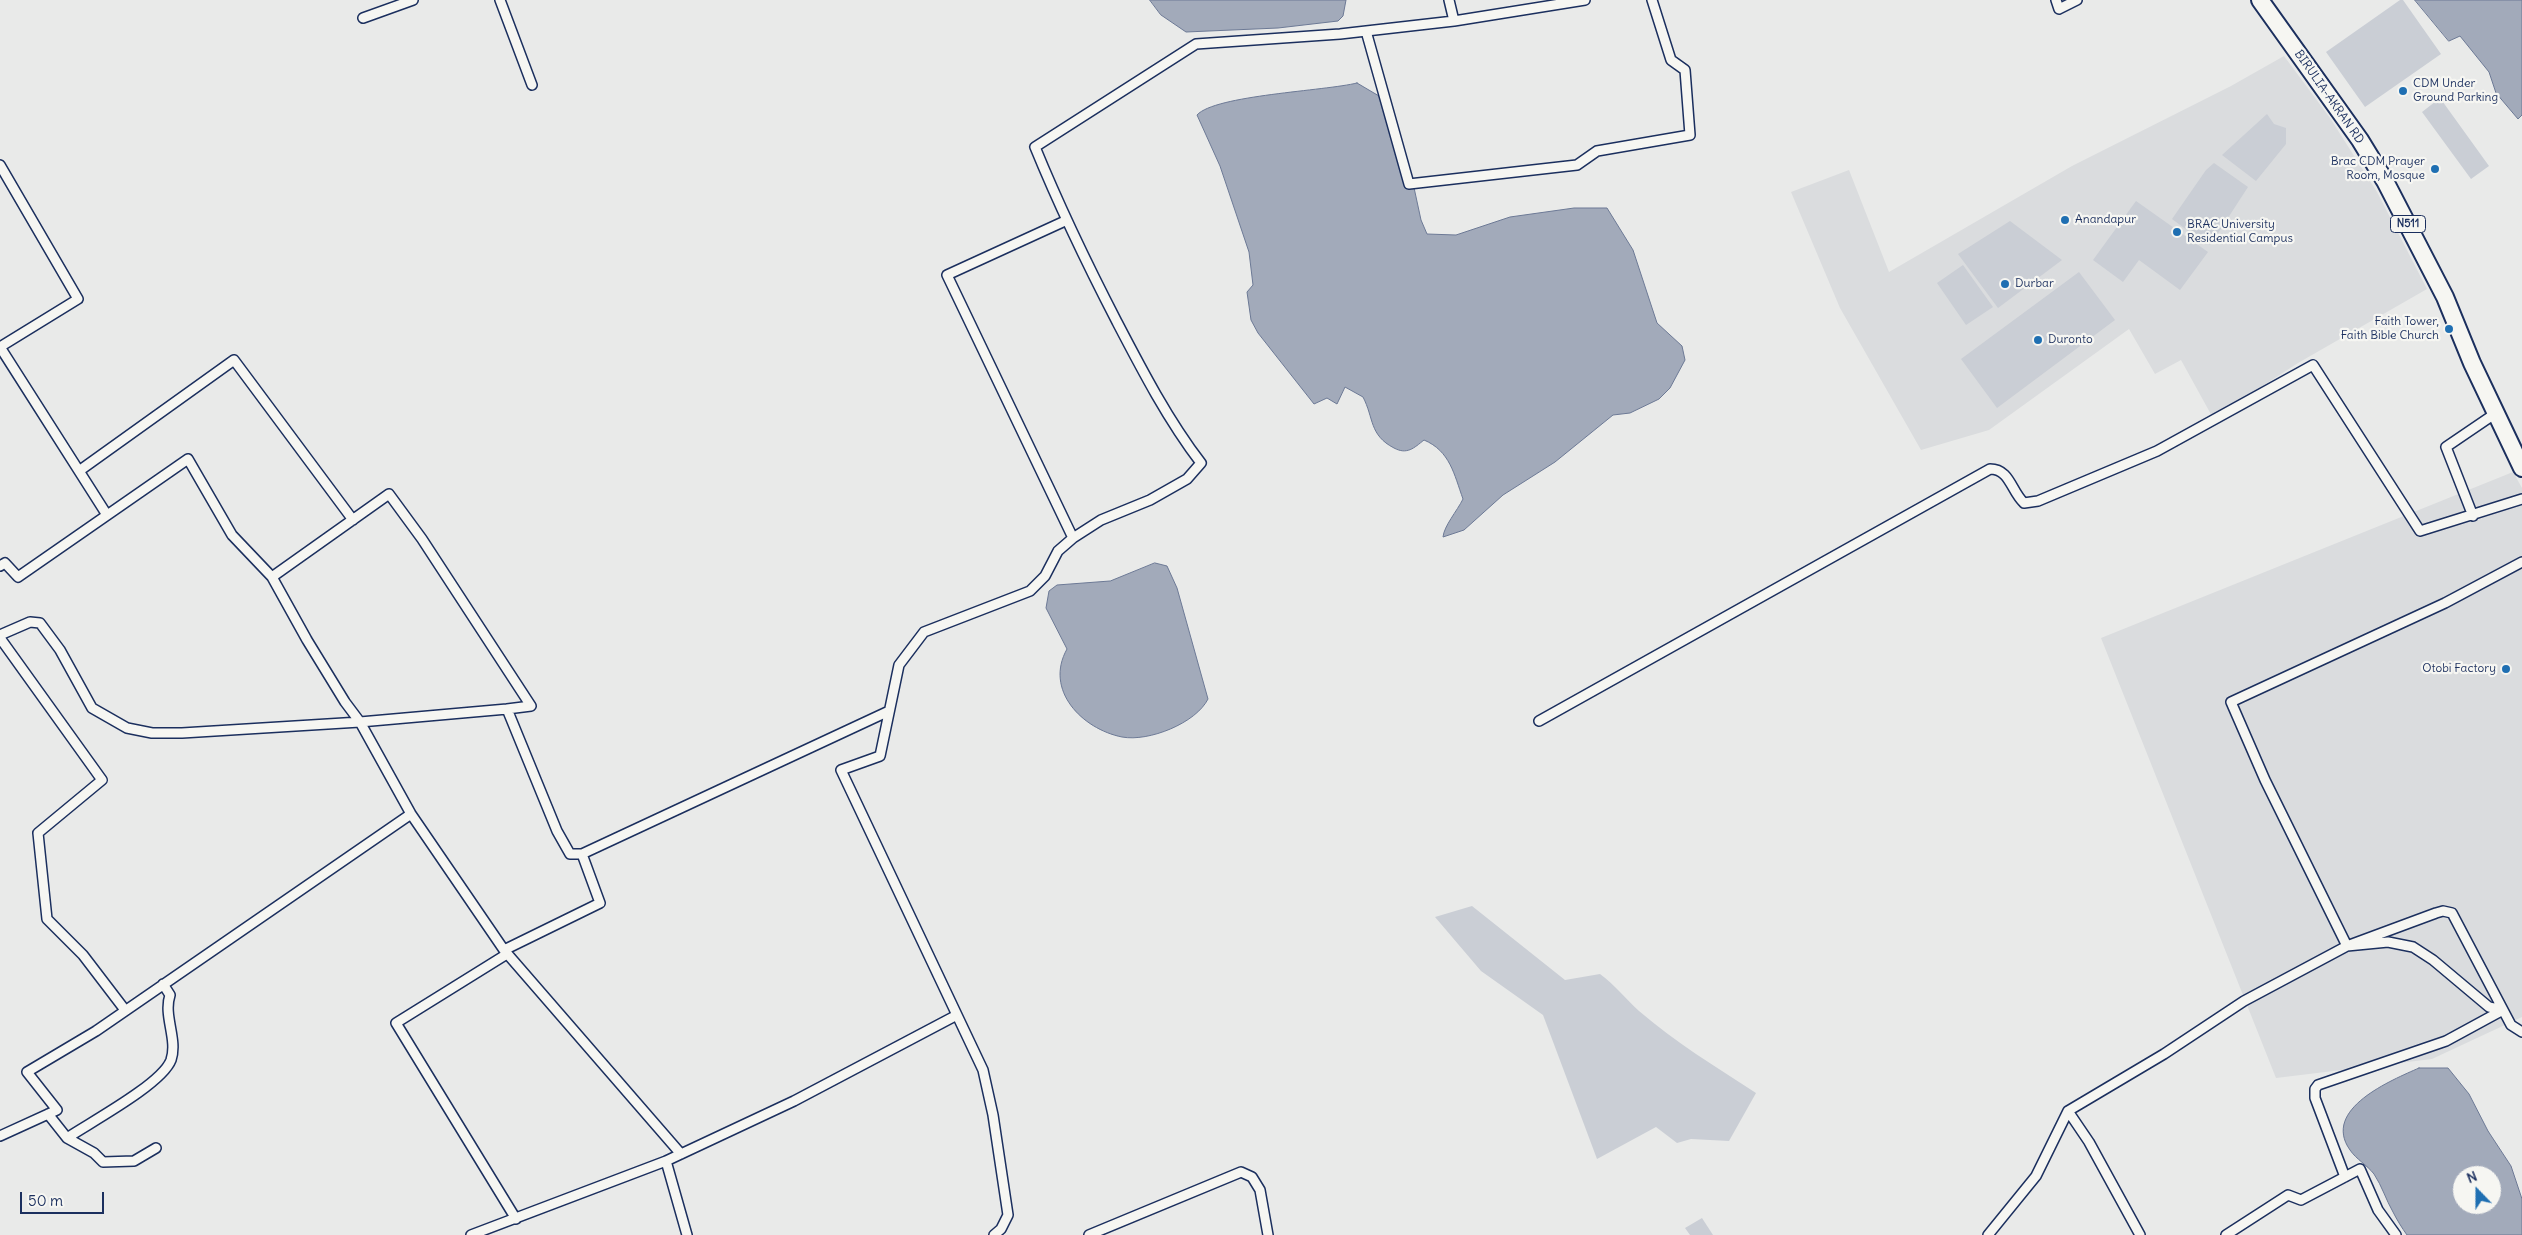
<!DOCTYPE html>
<html>
<head>
<meta charset="utf-8">
<style>
  body { margin:0 }
  #map { position:relative; width:2522px; height:1235px; overflow:hidden; background:#e9eae9; font-family:Delius,sans-serif }
  canvas { display:block }
  .north { position:absolute; left:2452px; top:1165px; width:50px; height:50px; box-sizing:border-box; background:#f6f6f2; border:1px solid #9ea6b7; border-radius:50%; rotate:338deg; font-size:14px; font-weight:700; line-height:20px; text-align:center; color:#1b2f5e }
  .north::after { content:''; display:block; margin:auto; width:18px; height:22px; background:#1f6fb2; clip-path:polygon(50% 0,100% 100%,50% 72%,0 100%) }
  .scale { position:absolute; left:20px; top:1192px; width:84px; height:22px; box-sizing:border-box; border:2px solid #1b2f5e; border-top:0; padding-left:6px; font-size:15px; line-height:18px; white-space:nowrap; color:#1b2f5e; -webkit-text-stroke:4px #f6f6f2; paint-order:stroke }
</style>
</head>
<body>
<div id="map">
<canvas width="2522" height="1235"></canvas>
<div class="north">N</div>
<div class="scale">50 m</div>
</div>
<script>
const c = document.querySelector('canvas').getContext('2d');
c.lineJoin = 'round';
function fill(path, color) { c.fillStyle = color; c.fill(path, 'evenodd'); }
function stroke(path, color, width, dash) { c.strokeStyle = color; c.lineWidth = width; c.lineCap = dash ? 'butt' : 'round'; c.setLineDash(dash || []); c.stroke(path); }
function write(font, color, halo, rows, align = 'center') {
  c.font = font + ' Delius,sans-serif'; c.lineWidth = 4.5; c.setLineDash([]); c.textBaseline = 'middle'; c.strokeStyle = halo; c.fillStyle = color; for (const [text, x, y, turn = 0] of rows) {
    c.save(); c.translate(x, y); c.rotate((+turn || 0) * Math.PI / 180); c.textAlign = isNaN(turn) ? turn : align; if (halo) c.strokeText(text, 0, 0); c.fillText(text, 0, 0); c.restore();
  }
}
fill(new Path2D(`
  M2284 56 2330 118 2377 192 2427 289 2298 363 2213 418 2181 360 2155 374 2129 329 1989 430 1921 450 1840 308 1791 192 1849 170 1889 272 2072 166 2231 86Z
  M2513 472 2522 488V1017L2432 1059 2276 1078 2101 638Z`), '#dadcde');
fill(new Path2D(`
  M2400 0H2403L2441 54 2365 107 2326 52Z
  M2440 98 2489 166 2471 179 2422 112Z
  M2267 114 2274 124 2286 128V144L2256 181 2222 155Z
  M2214 163 2248 187 2211 244 2207 245 2172 219 2206 170Z
  M2136 201 2208 252 2180 290 2139 260 2123 282 2093 260Z
  M2010 221 2062 260 1998 308 1958 254Z
  M1963 265 1993 307 1966 325 1937 283Z
  M2079 272 2115 320 1997 408 1961 359Z
  M1472 906 1565 980 1600 974C1615 985 1626 999 1639 1011 1675 1042 1716 1067 1756 1093L1729 1141 1691 1139 1677 1143 1656 1127 1597 1159 1543 1015 1481 971 1435 917Z
  M1702 1218 1713 1235H1690L1685 1228Z`), '#caced5');
const water = new Path2D(`
  M1150 0H1346L1343 16 1338 21 1278 28 1186 32 1161 15Z
  M2415 0H2522V115L2518 119 2496 93 2489 72 2460 36 2449 41Z
  M1357 83 1379 96 1413 183 1421 220 1427 234 1456 235 1510 217 1574 208H1607L1633 250 1657 323 1682 346 1685 360 1670 388 1659 399 1630 413 1613 415 1555 462 1503 495 1464 530 1443 537C1444 526 1457 511 1463 499 1454 474 1450 451 1424 440 1414 448 1407 455 1394 448 1369 435 1374 418 1363 397L1345 387 1337 404 1327 398 1314 404 1258 333 1251 320 1247 292 1253 285 1249 252 1220 166 1197 115C1215 95 1325 91 1357 83Z
  M1155 563 1167 566 1177 588 1208 699C1196 723 1149 742 1122 737 1082 729 1044 690 1067 649L1046 608 1049 591 1057 585 1110 581Z
  M2419 1068H2448L2469 1094 2488 1131 2511 1166 2522 1199V1235H2407C2402 1228 2397 1220 2393 1212 2386 1200 2382 1186 2374 1174 2367 1165 2356 1159 2350 1150 2321 1109 2392 1080 2419 1068ZM2462 1175H2492V1205H2462Z`);
fill(water, '#a2aaba');
stroke(water, '#6c7995', 1);
const street = new Path2D(`
  M500 0 532 85
  M1449 0 1454 21
  M2056 0 2059 9 2077 0
  M363 18 413 0
  M1366 31 1409 184 1577 165 1597 151 1690 135 1685 70 1671 60 1652 0
  M0 165 78 299 0 347
  M1065 221 947 275 1073 538
  M0 347 79 471
  M107 515 79 471 234 360 353 520
  M2473 516 2446 447 2496 413
  M0 566 5 563 18 577 188 459 232 535 272 577 307 640 345 702 360 722 507 709 557 831 570 854H582L889 711
  M272 577 389 494 422 539 531 706 507 709
  M0 635 30 622 40 623 60 650 92 708 127 728 152 733H182L360 722 411 814 504 950 600 903 582 854
  M0 638 102 780 38 833 47 919 83 955 125 1010
  M1539 721 1990 469C2010 469 2011 491 2024 503L2038 501 2157 451 2313 365 2420 531 2522 499
  M504 950 681 1154
  M507 954 396 1023 516 1219
  M2503 1010 2489 1007 2433 960 2413 947 2388 942 2347 946 2265 780 2231 702 2445 603 2522 562
  M2068 1111 2089 1142 2140 1235
  M48 1114 67 1138C91 1122 162 1084 171 1060 178 1039 163 1016 170 995L163 984
  M0 1136 57 1110 27 1072 96 1031 411 814
  M67 1138 94 1153 103 1162 134 1161 156 1148
  M666 1161 794 1101 957 1015
  M2345 1177 2315 1098V1089L2318 1085 2446 1041 2503 1010
  M471 1235 666 1161 687 1235
  M994 1235 1001 1229 1008 1215 993 1115 983 1070 841 770 880 756 899 665 924 632 1030 591 1045 576 1058 551 1073 538 1101 520 1150 500 1187 479 1201 463C1168 420 1142 370 1117 322 1087 264 1060 208 1035 147L1196 44 1340 34 1454 21 1585 0
  M1089 1235 1241 1172 1252 1177 1260 1190 1268 1235
  M1988 1235 2036 1176 2068 1111 2164 1054 2244 1001 2347 946 2436 913 2443 911 2452 913 2511 1025 2522 1032
  M2226 1235 2288 1195 2301 1200 2360 1169 2378 1210 2396 1235`);
const highway = new Path2D(`
  M2260 0 2360 140 2385 181 2445 297 2472 363 2522 468`);
stroke(street, '#1b2f5e', 12);
stroke(highway, '#1b2f5e', 20);
stroke(street, '#f6f6f2', 9);
stroke(highway, '#f6f6f2', 16);
for (const [x, y, r, color] of [
  [2403,91,5,"#1f6fb2"],
  [2435,169,5,"#1f6fb2"],
  [2065,220,5,"#1f6fb2"],
  [2177,232,5,"#1f6fb2"],
  [2005,284,5,"#1f6fb2"],
  [2449,329,5,"#1f6fb2"],
  [2038,340,5,"#1f6fb2"],
  [2506,669,5,"#1f6fb2"]
]) { const dot = new Path2D(); dot.arc(x, y, r, 0, 2 * Math.PI); c.fillStyle = color; c.fill(dot); stroke(dot, '#f6f6f2', 2); }
for (const [x, y, w] of [
  [2408,224,35]
]) { const box = new Path2D(); box.roundRect(x - w / 2, y - 8.5, w, 17, 4); c.fillStyle = '#f6f6f2'; c.fill(box); stroke(box, '#1b2f5e', 1); }
write('bold 11px', '#1b2f5e', null, [
  ["N511",2408,224]
]);
write('12px', '#1b2f5e', '#f6f6f2', [
  ["CDM Under",2413,84],
  ["Ground Parking",2413,98],
  ["Brac CDM Prayer",2425,162,"right"],
  ["Room, Mosque",2425,176,"right"],
  ["Anandapur",2075,220],
  ["BRAC University",2187,225],
  ["Residential Campus",2187,239],
  ["Durbar",2015,284],
  ["Faith Tower,",2439,322,"right"],
  ["Faith Bible Church",2439,336,"right"],
  ["Duronto",2048,340],
  ["Otobi Factory",2496,669,"right"]
], 'left');
write('12px', '#1b2f5e', '#f6f6f2', [
  ["BIRULIA-AKRAN RD",2329,97,55]
]);
</script>
</body>
</html>
